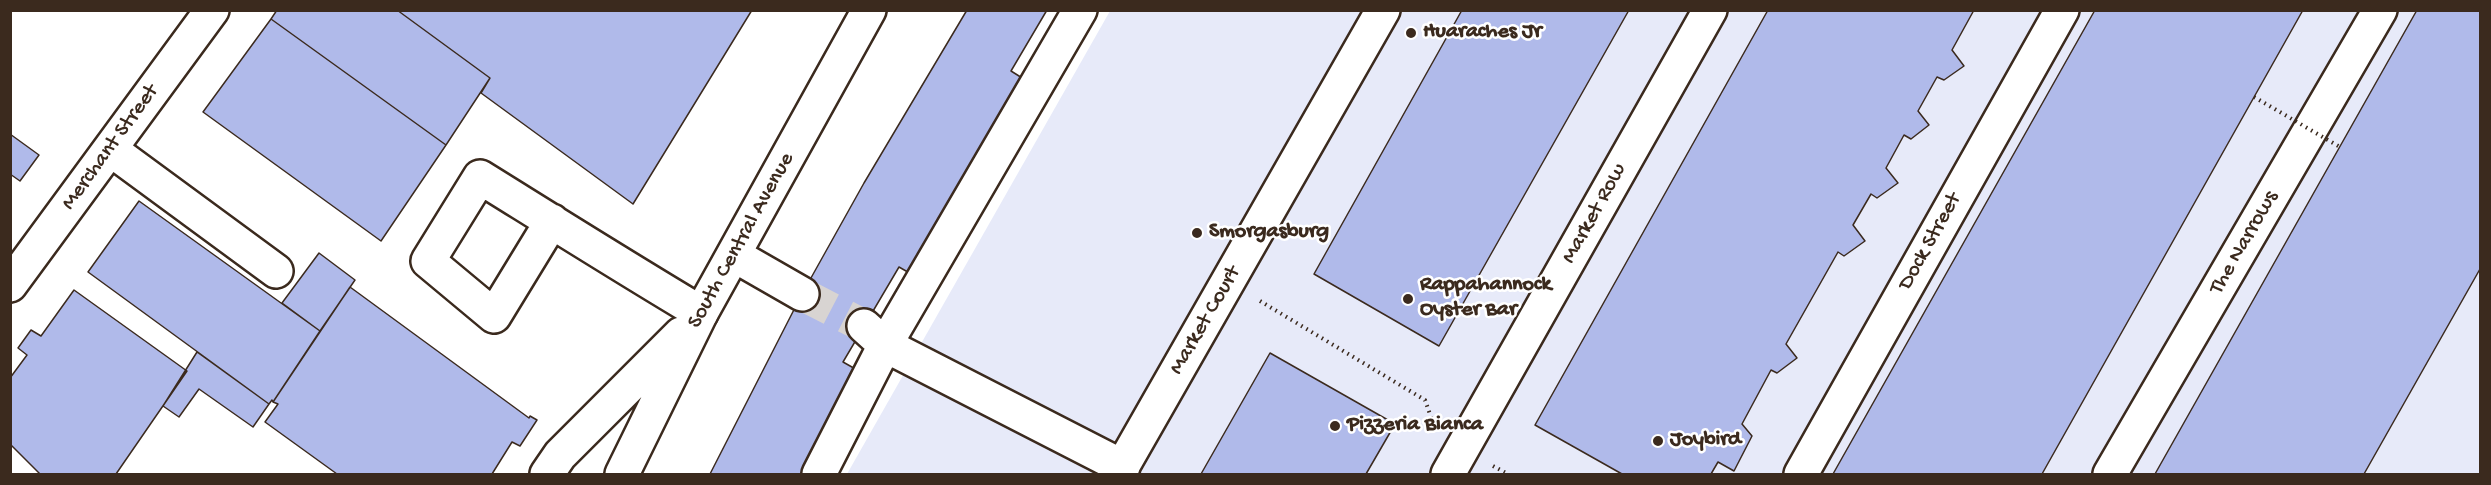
<!DOCTYPE html>
<html>
<head>
<meta charset="utf-8">
<style>
  body { margin:0 }
  #map { position:relative; width:2491px; height:485px; overflow:hidden; background:#fff; font-family:"Gochi Hand",sans-serif }
  canvas { display:block }
  .frame { position:absolute; inset:0; border:12px solid #3b2a1e; pointer-events:none }
</style>
</head>
<body>
<div id="map">
<canvas width="2491" height="485"></canvas>
<div class="frame"></div>
</div>
<script>
const c = document.querySelector('canvas').getContext('2d');
c.lineJoin = 'round';
function fill(path, color) { c.fillStyle = color; c.fill(path, 'evenodd'); }
function stroke(path, color, width, dash) { c.strokeStyle = color; c.lineWidth = width; c.lineCap = dash ? 'butt' : 'round'; c.setLineDash(dash || []); c.stroke(path); }
function write(font, color, halo, rows, align = 'center') {
  c.font = font + ' "Gochi Hand",sans-serif'; c.lineWidth = 5; c.setLineDash([]); c.textBaseline = 'middle'; c.strokeStyle = halo; c.fillStyle = color; for (const [text, x, y, turn = 0] of rows) {
    c.save(); c.translate(x, y); c.rotate((+turn || 0) * Math.PI / 180); c.textAlign = isNaN(turn) ? turn : align; if (halo) c.strokeText(text, 0, 0); c.fillText(text, 0, 0); c.restore();
  }
}
fill(new Path2D(`
  M1110 11H2480V474H847Z`), '#e7eaf9');
const building = new Path2D(`
  M277 10H397L490 78 446 145 271 19Z
  M397 10H752L633 204 481 93 490 78Z
  M967 10H1047L1011 71 1027 81 913 275 899 267 843 362 859 371 807 474H710L802 294 864 183Z
  M1462 10H1629L1439 346 1314 274Z
  M1768 10H1974L1952 50 1964 66 1944 80 1937 77 1918 111 1929 125 1911 139 1904 135 1886 168 1898 183 1877 198 1871 194 1853 225 1865 241 1844 256 1838 252 1786 344 1797 358 1777 373 1771 370 1742 424 1752 436 1734 471 1718 462 1711 474H1622L1535 425Z
  M2095 10H2303L2042 474H1833Z
  M2417 10H2480V269L2364 474H2155Z
  M271 19 446 145 381 241 203 112Z
  M10 134 39 155 20 181 10 174Z
  M139 201 320 331 273 402 272 400 269 404 88 272Z
  M319 253 355 280 320 331 282 303Z
  M350 287 529 418 530 416 537 420 520 446 512 442 492 474H337L265 422 278 404 273 402Z
  M74 290 187 371 116 474H40L10 444V378L27 355 18 348 31 330 41 336Z
  M197 352 269 404 253 427 199 389 179 417 163 406Z
  M1270 353 1395 424 1366 474H1201Z`);
fill(building, '#b0baea');
stroke(building, '#3b2a1e', 1.5);
stroke(new Path2D(`
  M802 294 864 326`), '#d8d4d2', 33, [33, 16]);
const minor = new Path2D(`
  M110 149 276 271
  M552 221 494 316 428 261 480 177C554 223 627 269 701 313
  M734 255 802 294
  M10 285 212 10
  M864 326 885 345 1123 467
  M819 474 885 345 1080 10
  M1118 474 1383 10
  M1448 474 1710 10
  M1801 474 2062 10
  M2110 474 2380 10`);
const major = new Path2D(`
  M547 474 560 455 681 334
  M622 474 701 313 869 10`);
stroke(minor, '#3b2a1e', 38);
stroke(major, '#3b2a1e', 38);
stroke(new Path2D(`
  M1260 301 1425 400 1433 423
  M1493 466 1508 474`), '#3b2a1e', 4, [1.5, 4.5]);
stroke(minor, '#fff', 33);
stroke(major, '#fff', 33);
stroke(new Path2D(`
  M2254 97 2340 147`), '#3b2a1e', 4, [1.5, 4.5]);
for (const [x, y, r, color] of [
  [1411,33,6,"#3b2a1e"],
  [1197,233,6,"#3b2a1e"],
  [1408,299,6,"#3b2a1e"],
  [1335,426,6,"#3b2a1e"],
  [1658,441,6,"#3b2a1e"]
]) { const dot = new Path2D(); dot.arc(x, y, r, 0, 2 * Math.PI); c.fillStyle = color; c.fill(dot); stroke(dot, '#fff', 2); }
write('bold 22px', '#3b2a1e', '#fff', [
  ["Huaraches Jr",1423,33],
  ["Smorgasburg",1209,233],
  ["Rappahannock",1420,286],
  ["Oyster Bar",1420,311],
  ["Pizzeria Bianca",1347,426],
  ["Joybird",1670,441]
], 'left');
write('22px', '#3b2a1e', '#fff', [
  ["Merchant Street",111,148,-54],
  ["Market Row",1595,214,-61],
  ["South Central Avenue",742,241,-61],
  ["Dock Street",1931,242,-61],
  ["The Narrows",2245,243,-60],
  ["Market Court",1206,321,-60]
]);
</script>
</body>
</html>
